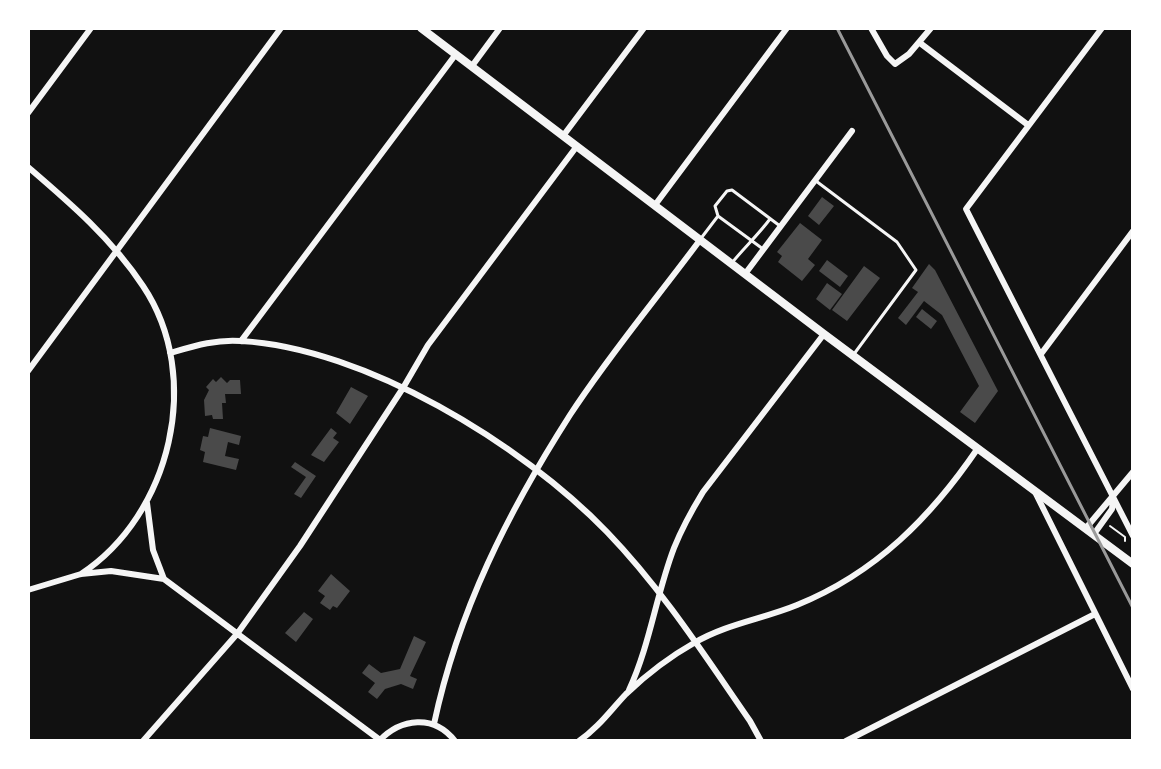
<!DOCTYPE html>
<html>
<head>
<meta charset="utf-8">
<style>
  body { margin:0 }
  #map { position:relative; width:1161px; height:769px; overflow:hidden; background:#111; font-family:Quicksand,sans-serif }
  canvas { display:block }
  .frame { position:absolute; inset:0; border:30px solid #fff; pointer-events:none }
</style>
</head>
<body>
<div id="map">
<canvas width="1161" height="769"></canvas>
<div class="frame"></div>
</div>
<script>
const c = document.querySelector('canvas').getContext('2d');
c.lineJoin = 'round';
function fill(path, color) { c.fillStyle = color; c.fill(path, 'evenodd'); }
function stroke(path, color, width, dash) { c.strokeStyle = color; c.lineWidth = width; c.lineCap = dash ? 'butt' : 'round'; c.setLineDash(dash || []); c.stroke(path); }
fill(new Path2D(`
  M822 197 834 206 819 225 808 216Z
  M800 223 822 240 808 259 815 265 802 281 778 262 782 256 777 252Z
  M827 260 848 276 840 287 819 271Z
  M929 264 935 270 998 391 975 423 960 412 979 386 942 315 924 301 906 325 898 318 918 292 912 288Z
  M864 266 880 278 847 321 832 310Z
  M827 283 842 294 830 310 816 299Z
  M922 309 937 321 931 329 916 317Z
  M221 377 227 383 230 380H240L241 394H225L226 403H222L223 419H213L212 415 205 416 204 400 209 390 206 387 213 379 216 382Z
  M351 387 368 396 350 424 336 413Z
  M210 428 241 436 239 445 228 442 225 456 239 459 236 470 203 462 205 452 200 450 203 436 208 437Z
  M331 428 337 433 333 438 339 442 324 462 311 455Z
  M295 462 316 476 301 498 294 494 306 477 291 467Z
  M331 574 350 591 337 608 333 606 330 610 320 603 325 596 318 591Z
  M304 612 313 619 296 642 285 633Z
  M414 636 426 642 410 676 417 679 413 689 401 684 385 689 377 699 368 692 375 683 362 673 369 664 381 673 400 669Z`), '#4a4a4a');
stroke(new Path2D(`
  M1110 526 1125 537V541`), '#f5f5f5', 2);
stroke(new Path2D(`
  M816 181 897 242 916 270 854 354
  M718 216 763 249
  M702 237 718 216 715 206 727 191 732 190 780 226
  M731 264C744 248 758 235 770 219`), '#f5f5f5', 3);
stroke(new Path2D(`
  M871 28 887 56 895 64 909 54 931 28
  M1102 28 966 209 1133 536
  M920 43 1028 125
  M472 66 500 28
  M28 113 91 28
  M563 136 644 28
  M28 167C70 203 112 239 143 286 204 377 171 515 81 574
  M655 205 787 28
  M745 274 852 131
  M241 341 456 54
  M170 353C194 346 216 339 241 341 365 348 522 444 607 532 662 589 705 656 750 721L761 741
  M1041 354 1133 231
  M28 371 281 28
  M1035 492 1133 689
  M147 503 153 550 164 579
  M1086 528 1133 472
  M1094 534 1112 509 1113 499
  M28 590 81 574 111 571 164 579 380 740
  M629 690C650 645 656 595 674 548 682 528 692 510 703 492L824 334
  M434 724C458 611 508 512 570 415 609 355 657 298 700 240
  M143 741 237 634 300 546 403 388 428 345 577 146
  M379 741C401 718 434 714 455 741
  M579 741C598 728 610 711 626 694 646 675 671 656 694 643 726 624 763 619 797 605 876 573 931 517 978 448
  M846 741 1095 614`), '#f5f5f5', 6);
stroke(new Path2D(`
  M421 28 824 334 1133 564`), '#f5f5f5', 8);
stroke(new Path2D(`
  M837 28 1133 608`), '#9a9a9a', 3);
</script>
</body>
</html>
